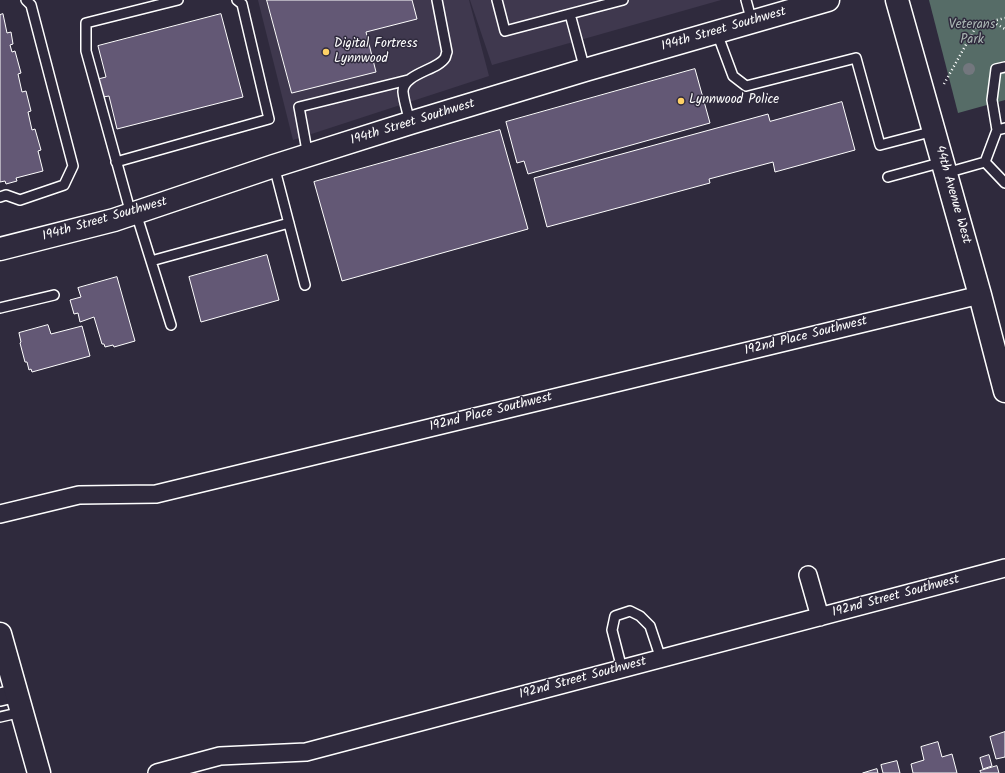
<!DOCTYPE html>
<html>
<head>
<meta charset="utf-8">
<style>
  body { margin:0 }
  canvas { display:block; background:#2f2a3d }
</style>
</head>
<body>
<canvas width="1005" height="773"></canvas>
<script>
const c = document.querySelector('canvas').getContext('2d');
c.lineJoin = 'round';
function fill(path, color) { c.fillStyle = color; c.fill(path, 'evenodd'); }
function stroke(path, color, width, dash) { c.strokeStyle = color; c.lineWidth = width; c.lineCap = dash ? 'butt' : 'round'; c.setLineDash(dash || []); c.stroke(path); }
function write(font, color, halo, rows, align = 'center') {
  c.font = font + ' Kalam,sans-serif'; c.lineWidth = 3; c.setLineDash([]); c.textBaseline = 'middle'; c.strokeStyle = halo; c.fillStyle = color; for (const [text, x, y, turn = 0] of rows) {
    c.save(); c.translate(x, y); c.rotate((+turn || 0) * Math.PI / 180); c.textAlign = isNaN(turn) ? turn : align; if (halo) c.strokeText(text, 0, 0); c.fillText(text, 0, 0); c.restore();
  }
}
fill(new Path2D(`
  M258 0H469L489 76 293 140Z
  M470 0H721L492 65Z`), '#3f384e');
fill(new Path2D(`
  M929 0H1005V100L958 113Z`), '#566c67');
const building = new Path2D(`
  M267 0H412L417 19 366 32 376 72 292 93Z
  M3 14 7 33 11 32 13 44 10 45 12 52 15 51 21 73 18 74 22 92 26 91 31 111 28 112 32 130 35 129 41 150 38 151 43 171 16 178 17 181 6 184 5 181 0 182V15Z
  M221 14 243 97 117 129 109 96 103 97 98 79 106 77 98 46Z
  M695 69 710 123 528 174 524 161 517 163 506 122Z
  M842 102 855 150 775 172 773 162 709 179 710 183 547 227 534 178 768 114 770 121Z
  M500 130 528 229 342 281 314 182Z
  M267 255 279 300 201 322 189 277Z
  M117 277 135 341 114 347 113 345 105 347 104 344H102L94 317 80 322 78 313 74 314 70 300 81 297 78 288Z
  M48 325 51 334 82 326 90 356 32 372 31 369 29 370 27 362H25L20 343 21 342 19 333Z
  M1005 732V757L996 759 990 737Z
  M938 742 942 757 952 754 957 773H913L911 764 924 760 921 747Z
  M989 755 992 766 983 769 980 758Z
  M897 761 900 773H883L881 765Z
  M997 766 999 773H981L980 771Z
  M877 769 878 773H863Z`);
fill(building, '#635875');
stroke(building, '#fff', 1);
const lane = new Path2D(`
  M497 0 505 31 623 0
  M746 0 752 22
  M570 14 585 70
  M717 33 733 76 746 86 856 58 880 145 934 131
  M410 123C408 113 404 102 403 92 402 74 438 70 445 58 446 56 446 54 447 52L437 0
  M997 130 992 100 996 69 1005 67
  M308 156 299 107 408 80
  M116 162 269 119 242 4 237 0
  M985 162 1005 183
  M274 166 305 285
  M946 173 985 162 997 130 1005 128
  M888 177 943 162
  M0 197 6 195 20 200 64 185 73 166 31 5 26 0
  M136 213 151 261 289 223
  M131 214 86 51V23L178 0
  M151 261 171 325
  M0 308 54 295
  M622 669 612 630 615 616 630 611 640 616 650 626 661 659
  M0 717 22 712`);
const street = new Path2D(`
  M0 514 79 495 156 494 980 295
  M808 575 820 617
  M0 697 17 693
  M157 773 220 756 306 752 1005 568`);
const secondary = new Path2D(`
  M897 0 980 295 1005 391
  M0 249 114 220 274 166 410 123 585 70 828 0
  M0 634 39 773`);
stroke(lane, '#fff', 12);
stroke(street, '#fff', 20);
stroke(secondary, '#fff', 25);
stroke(new Path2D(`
  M993 22 1005 29
  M944 84 977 25 1005 18`), '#fff', 2.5, [1, 3]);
stroke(lane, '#2f2a3d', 9);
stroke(street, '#2f2a3d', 17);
stroke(secondary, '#2f2a3d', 22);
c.fillStyle = '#73777e';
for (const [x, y] of [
  [969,69]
]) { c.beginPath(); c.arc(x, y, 6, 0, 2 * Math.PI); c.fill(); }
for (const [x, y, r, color] of [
  [326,52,4,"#ffd166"],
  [681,101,4,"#ffd166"]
]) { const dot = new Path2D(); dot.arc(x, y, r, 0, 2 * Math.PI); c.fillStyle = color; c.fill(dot); stroke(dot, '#2f2a3d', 1.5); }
write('13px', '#aab6b3', '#2f2a3d', [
  ["Veterans",972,26],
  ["Park",972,41]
]);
write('13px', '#fff', '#2f2a3d', [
  ["194th Street Southwest",724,30,-16],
  ["194th Street Southwest",413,123,-17],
  ["44th Avenue West",952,195,74],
  ["194th Street Southwest",105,220,-16],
  ["192nd Place Southwest",806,337,-14],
  ["192nd Place Southwest",491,413,-14],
  ["192nd Street Southwest",896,597,-15],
  ["192nd Street Southwest",583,679,-15]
]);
write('13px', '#fff', '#2f2a3d', [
  ["Digital Fortress",334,45],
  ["Lynnwood",334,60],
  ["Lynnwood Police",689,101]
], 'left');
</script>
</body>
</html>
